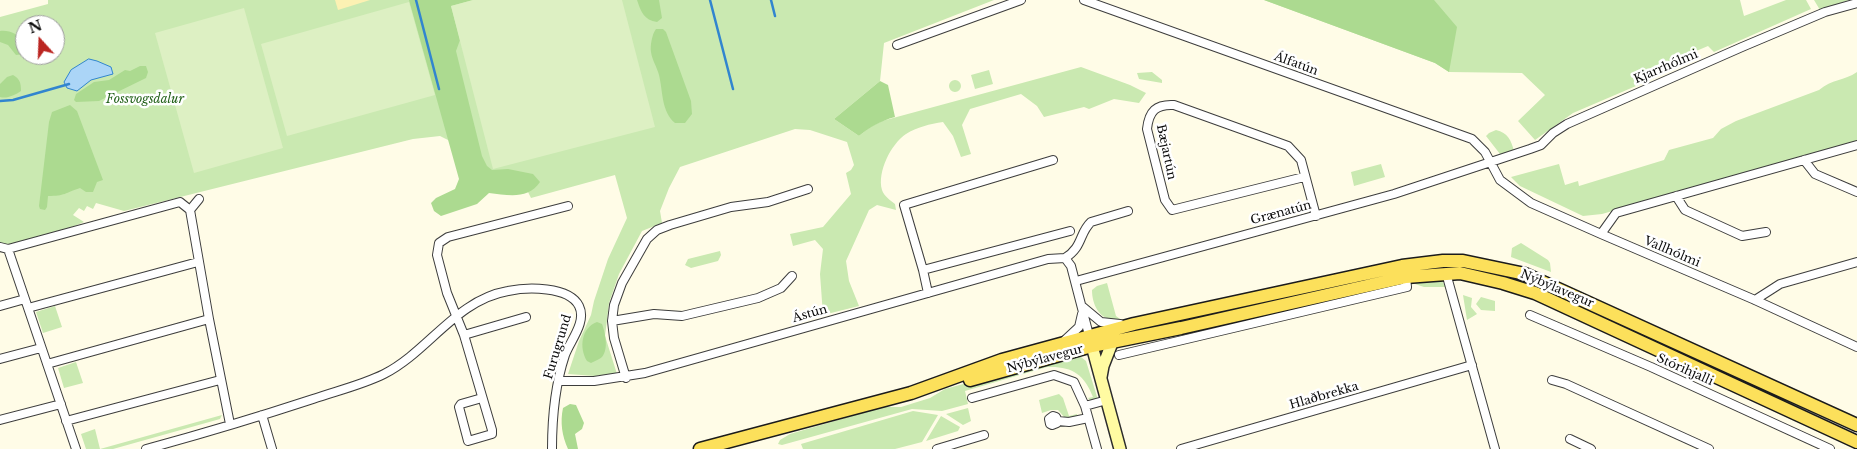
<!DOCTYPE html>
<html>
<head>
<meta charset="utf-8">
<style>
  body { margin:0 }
  #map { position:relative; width:1857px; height:449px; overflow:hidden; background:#fffce7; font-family:"Libre Baskerville",serif }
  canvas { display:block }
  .north { position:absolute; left:15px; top:15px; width:50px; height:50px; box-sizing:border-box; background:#fff; border:1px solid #9d9d9d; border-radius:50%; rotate:340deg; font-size:14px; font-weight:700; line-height:20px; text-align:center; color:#0a0a0a }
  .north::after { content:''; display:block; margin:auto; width:18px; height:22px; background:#bb2521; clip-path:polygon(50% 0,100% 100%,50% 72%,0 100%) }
</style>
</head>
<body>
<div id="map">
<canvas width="1857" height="449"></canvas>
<div class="north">N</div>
</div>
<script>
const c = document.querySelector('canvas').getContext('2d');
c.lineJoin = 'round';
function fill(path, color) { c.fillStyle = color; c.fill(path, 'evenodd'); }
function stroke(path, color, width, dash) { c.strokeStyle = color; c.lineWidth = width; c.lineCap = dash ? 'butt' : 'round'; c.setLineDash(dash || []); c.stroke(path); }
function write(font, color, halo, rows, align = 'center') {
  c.font = font + ' "Libre Baskerville",serif'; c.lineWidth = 5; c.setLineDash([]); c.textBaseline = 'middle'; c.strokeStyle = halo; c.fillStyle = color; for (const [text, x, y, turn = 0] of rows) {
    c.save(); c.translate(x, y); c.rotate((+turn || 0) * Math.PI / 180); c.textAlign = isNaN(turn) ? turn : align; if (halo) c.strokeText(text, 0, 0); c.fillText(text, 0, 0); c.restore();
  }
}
fill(new Path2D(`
  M48 0H994L884 43 880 81 834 119 859 136 870 127 882 121 1081 67 1130 85 1146 93 1139 103 1114 99 1089 109 1084 107 1044 117 1037 106 1021 94 970 109 962 125 971 154 961 157 953 136 943 122C930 124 917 127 906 134 891 144 877 172 882 190 884 196 890 200 895 204L896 210 877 205 869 210 846 261 849 281 859 306 823 315 820 274 823 249 815 240 793 246 790 234 823 227 851 194 846 173 851 170 854 165 847 142 810 130 795 129 680 167 669 188 660 211 662 223 642 231 619 274 609 303 605 336 617 374 595 376 568 374 579 341 591 315 594 301 608 259 627 218 615 175 531 198 527 190 475 181 464 148 440 136 413 139 124 211 96 203 93 209 87 206 84 211 79 208 73 215 84 222 39 241 0 247V17L48 4ZM25 25H55V55H25Z
  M1264 0H1740L1744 16 1786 0H1806L1811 9 1714 52 1708 46 1661 66 1664 74 1573 113 1535 140 1518 121 1545 95 1522 73 1449 72 1435 63Z
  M1814 0H1849L1820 10Z
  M989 70 993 84 975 89 971 75Z
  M1152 72 1162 80V83L1139 79 1137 73Z
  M1857 72V141L1602 214 1583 216 1520 186 1511 177 1559 164 1565 185 1578 181 1579 186 1664 160 1669 150 1713 138 1721 129 1736 121 1819 90C1832 79 1844 81 1857 72Z
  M949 86a6 6 0 1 1 12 0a6 6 0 1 1-12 0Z
  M1496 130C1508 133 1511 140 1514 151L1500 154 1486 136 1489 133Z
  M1381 164 1385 177 1354 186 1351 172Z
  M1521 243 1548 260 1550 263 1551 272 1511 257 1512 248Z
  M720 251 721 255 718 261 691 268 685 265 688 259Z
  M1416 281H1442L1446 287H1424L1415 284Z
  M1107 283 1116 316 1120 319C1101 323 1092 306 1092 290L1097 286Z
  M1374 290 1204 332H1190Z
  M1463 295 1472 298 1471 307 1477 314 1467 320Z
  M1481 297 1495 301V311L1481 310 1476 304Z
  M55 306 62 327 43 333 36 312Z
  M1076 353 1086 361 1098 400 1091 401 1088 398 1093 397C1084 374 1072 366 1047 367L965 391 968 404 942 411 912 409 782 445 778 444 780 440 790 434 883 407H901L930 398 945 389Z
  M76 362 83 383 64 388 58 368Z
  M1059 394 1063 398 1069 416 1077 414 1078 418 1066 419 1058 410H1051L1042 413 1039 400Z
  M968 408 971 421 963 425 946 414Z
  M913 411 938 415 922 442 895 449H803L801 444Z
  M222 415 220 419 113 449H100Z
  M941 416 960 427 958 431 926 441Z
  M95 429 100 449H86L81 434Z`), '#cae9b1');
fill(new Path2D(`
  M409 0H473L451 6 460 40 456 51 482 156 487 166 492 170 508 169 533 174 540 182C528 200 508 195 489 193L477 204 441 216 434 211 431 203 436 198 455 189 459 179Z
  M637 0H659L662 18 657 22C644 20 641 12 637 0Z
  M1264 0H1434L1457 27 1449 72 1435 63Z
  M656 29H663L666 32 691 101 692 114 685 123H675C661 111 663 91 659 75 657 67 652 60 651 52 650 46 652 34 656 29Z
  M0 31C10 30 18 34 25 42V54L16 55 8 45 0 42Z
  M140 66H146L148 72 146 78 99 101 76 102 74 100 76 94 94 82 109 80 125 70 130 71Z
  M13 75C20 79 21 83 21 91 15 95 7 99 0 97V84L7 77Z
  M880 81 888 85 895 117C880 121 870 127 859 136L834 119Z
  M70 105 77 111 103 180 97 182 93 192H86L80 188C65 193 65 196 48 196L47 207 45 210 40 209 39 206 49 122 52 112Z
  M597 322 602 324C605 332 609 349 602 357 600 359 595 361 591 363L587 361C579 348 581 328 597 322Z
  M570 404 576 405 584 423 582 429 575 434 578 449H568C562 436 560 422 563 408Z`), '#acda90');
fill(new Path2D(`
  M335 0H370L338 10Z`), '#fcf1b3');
fill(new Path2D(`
  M473 0H622L655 127 493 169 451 6Z
  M409 2 435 95 287 136 261 44Z
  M244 8 283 148 194 173 155 33Z`), '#ddf0c3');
const water = new Path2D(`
  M89 59 97 61 111 67 113 74 91 80 77 91 67 88 64 82 71 70Z`);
fill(water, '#abd5f7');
stroke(water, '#3185cf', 1);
stroke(new Path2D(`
  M416 0 439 89
  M710 0 733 89
  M771 0 775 16
  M0 101 13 100 69 84`), '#3185cf', 2.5);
const street = new Path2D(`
  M1084 0 1472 139 1485 152 1500 180 1531 203 1601 234 1755 300 1857 347
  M897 45 1021 0
  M1804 160 1815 174 1857 192
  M1304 177 1172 210 1165 200 1147 129C1149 111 1156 104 1174 105L1288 146 1301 160 1316 216
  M1676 196 1685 210 1742 236 1766 232
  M199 199 190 210 209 319
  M1601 234 1616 213 1857 145
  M0 247 8 249 180 202 190 210
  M8 249 76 449
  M1065 258 1071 266 1090 339
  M1065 258C1083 247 1079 233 1091 222L1128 211
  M923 270 1070 231
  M1446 273 1495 449
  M1076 281 1394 194 1530 149 1541 145 1553 133 1567 124 1742 47 1825 12 1857 3
  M928 293 923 270 904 205 1053 160
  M1755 300 1780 284 1857 262
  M0 306 25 299
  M1083 307 1101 322 1120 324
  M28 308 198 262
  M1530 315 1651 367 1830 449
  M612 321 654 314 682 316 758 298 781 288 792 276
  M464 335 526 317
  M1065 340 1079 327 1082 314
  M1119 355 1407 287 1406 277
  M0 359 41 348
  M47 364 209 319 230 424
  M626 378 614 338 612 321 614 305 622 283 647 239 657 230 670 225 731 207 768 202 808 189
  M1552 380 1566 384 1709 449
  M559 381H594L645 373 1048 259 1065 258
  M482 398 461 404 459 407 468 441 492 434V430L464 335 447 293 437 255 439 243 448 237 568 206
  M972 398 1054 375 1074 382 1085 406 1097 449
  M1085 406 1107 400
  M262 415 272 449
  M0 420 61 404
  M66 421 220 380
  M1058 421 1057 423 1052 425 1050 424 1049 419 1053 416 1056 417 1058 421 1069 422 1088 418
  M1570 439 1591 449
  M146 449C202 434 258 417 313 399 336 391 362 385 384 374 429 351 456 300 508 291 527 287 569 286 579 306 587 322 570 341 565 355 555 385 552 418 552 449
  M937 449 984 435
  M1181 449 1472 365`);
const secondary = new Path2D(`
  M1092 346 1120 449
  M1101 377 1103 366 1112 343`);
const primary = new Path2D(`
  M970 380 1092 346 1181 328 1406 277 1460 273 1503 283 1535 293 1857 442
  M700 449 911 393 1002 360 1134 324 1402 266 1443 261H1463L1525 274 1857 425`);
stroke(street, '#3d3d3d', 10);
stroke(secondary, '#2c2c2c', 14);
stroke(primary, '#1b1b1b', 15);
stroke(street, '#fff', 8);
stroke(secondary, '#fffba2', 11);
stroke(primary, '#fce05b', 12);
write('12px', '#0a0a0a', '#fff', [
  ["Álfatún",1296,64,20],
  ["Kjarrhólmi",1666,67,-23],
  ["Bæjartún",1166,152,78],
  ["Grænatún",1281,213,-15],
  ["Vallhólmi",1672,252,23],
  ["Nýbýlavegur",1557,289,23],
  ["Ástún",810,314,-16],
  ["Furugrund",558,347,-73],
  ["Nýbýlavegur",1045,359,-15],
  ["Stórihjalli",1685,370,24],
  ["Hlaðbrekka",1324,396,-16]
]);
write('italic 12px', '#24621b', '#fff', [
  ["Fossvogsdalur",145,100]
]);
</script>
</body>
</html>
